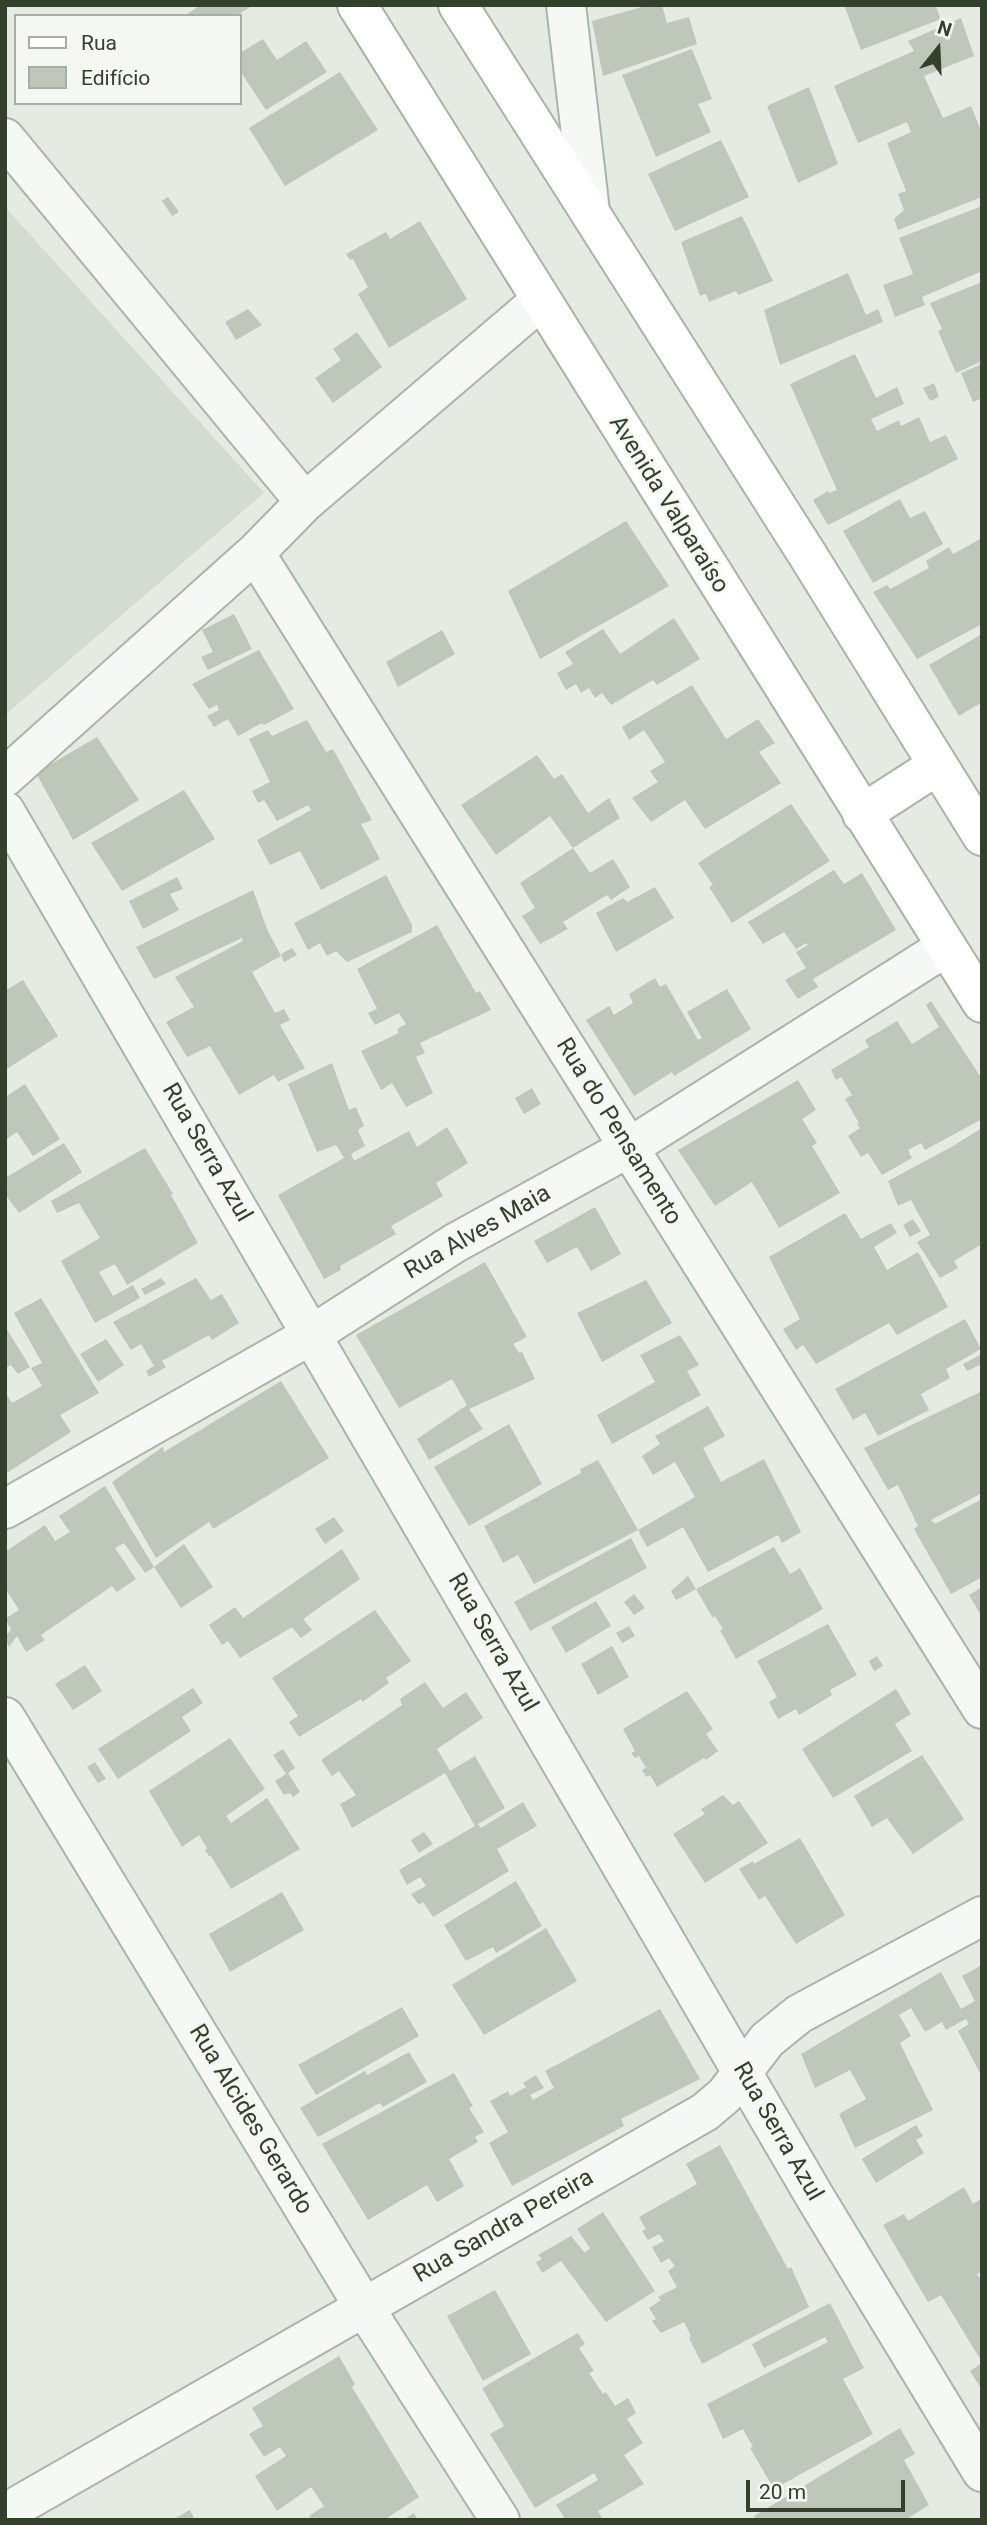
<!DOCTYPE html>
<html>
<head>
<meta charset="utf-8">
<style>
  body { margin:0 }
  #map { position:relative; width:987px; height:2525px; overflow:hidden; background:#e5eae2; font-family:Roboto,sans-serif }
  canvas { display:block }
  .frame { position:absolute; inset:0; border:7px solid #33402c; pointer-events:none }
  .legend { position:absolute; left:14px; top:14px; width:228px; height:91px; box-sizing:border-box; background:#f4f7f2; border:2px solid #a7aea3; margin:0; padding:9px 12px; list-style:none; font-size:21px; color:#33402c }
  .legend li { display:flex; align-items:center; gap:14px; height:35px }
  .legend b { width:35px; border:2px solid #a7aea3 }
  .north { position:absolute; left:903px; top:14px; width:70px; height:70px; -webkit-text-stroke:5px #f4f7f2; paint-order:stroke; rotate:18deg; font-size:19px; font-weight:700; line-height:28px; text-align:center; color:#33402c }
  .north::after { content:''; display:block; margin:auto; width:24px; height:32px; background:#33402c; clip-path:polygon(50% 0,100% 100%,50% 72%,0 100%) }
  .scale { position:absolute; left:746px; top:2480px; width:159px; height:32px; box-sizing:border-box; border:4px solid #33402c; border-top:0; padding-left:9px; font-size:21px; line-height:24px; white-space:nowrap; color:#33402c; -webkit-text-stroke:5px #f4f7f2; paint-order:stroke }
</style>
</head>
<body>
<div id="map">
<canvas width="987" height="2525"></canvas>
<div class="frame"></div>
<ul class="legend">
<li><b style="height:9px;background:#fff"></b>Rua</li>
<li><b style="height:19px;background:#bfc6ba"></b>Edifício</li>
</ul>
<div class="north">N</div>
<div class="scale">20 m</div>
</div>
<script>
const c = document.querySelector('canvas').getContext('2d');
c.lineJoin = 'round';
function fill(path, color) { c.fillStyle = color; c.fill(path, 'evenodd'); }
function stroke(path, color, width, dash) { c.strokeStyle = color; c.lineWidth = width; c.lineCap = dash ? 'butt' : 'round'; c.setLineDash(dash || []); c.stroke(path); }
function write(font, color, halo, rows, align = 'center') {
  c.font = font + ' Roboto,sans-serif'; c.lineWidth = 5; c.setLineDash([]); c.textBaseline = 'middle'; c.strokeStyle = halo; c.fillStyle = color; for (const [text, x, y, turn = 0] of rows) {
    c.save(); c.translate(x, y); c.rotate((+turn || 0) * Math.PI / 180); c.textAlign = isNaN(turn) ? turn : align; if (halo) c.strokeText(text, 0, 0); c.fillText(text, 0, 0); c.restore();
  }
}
fill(new Path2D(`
  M5 207 264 493 5 715Z`), '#d4dbd1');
fill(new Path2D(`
  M201 5H253L236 16H184Z
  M649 5H662L667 23 689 17 697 44 603 76 592 21Z
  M844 5H935L941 19 861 50Z
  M961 18 974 56 924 76 943 118 971 106 982 133V197L898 230 894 219 904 210 898 194 906 191 887 143 911 132 907 122 858 143 834 86 914 51 908 41Z
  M263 39 277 60 306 41 327 72 266 110 240 71V53Z
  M692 49 712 99 698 104 711 132 656 157 622 75Z
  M340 72 378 130 285 186 249 128Z
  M809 87 838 164 798 183 767 106Z
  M721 140 749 197 675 231 648 174Z
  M168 197 179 212 172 216 162 201Z
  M982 206V271L922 297 925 305 895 317 883 285 913 274 899 238Z
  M742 216 773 281 738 295 736 291 709 302 706 294 700 296 681 242Z
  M420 221 467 299 389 348 358 294 368 287 353 259 350 260 346 254 386 232 390 239Z
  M848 273 866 315 878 309 883 322 780 365 764 310Z
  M982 282V361L956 373 938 331 942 329 930 303Z
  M248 309 262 325 236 340 225 322Z
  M357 332 382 367 333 403 315 378 341 360 333 349Z
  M855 354 876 398 897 387 904 404 871 419 877 431 899 420 901 426 919 417 930 442 946 435 958 459 828 525 813 500 828 491 829 493 837 490 790 384Z
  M982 364V398L973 402 961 373Z
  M934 383 939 397 930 401 923 388Z
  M900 499 910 518 925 511 943 544 873 583 843 531Z
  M626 521 669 586 540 659 508 591Z
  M982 538V624L917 659 873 592 887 585 890 589 929 568 926 561 949 547 953 554Z
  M234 614 252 649 208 670 201 657 213 652 202 630Z
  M674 618 700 659 657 685 653 680 611 705 602 693 595 698 589 688 581 693 576 684 566 690 557 673 573 664 565 652 603 629 620 654Z
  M442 630 455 654 398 687 386 662Z
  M982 634V702L959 716 929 665Z
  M259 650 294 709 264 725 262 723 238 736 228 719 214 727 207 716 219 710 217 705 209 709 192 684Z
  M692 685 726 739 758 719 775 743 759 752 781 783 705 829 685 800 651 822 632 798 658 782 650 771 665 762 644 730 629 740 622 727Z
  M307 720 326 752 333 749 372 820 361 824 380 859 321 890 300 851 270 865 257 840 311 810 308 805 277 821 264 800 258 803 252 791 270 782 249 739 268 730 272 736Z
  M97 737 139 800 73 840 36 773Z
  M537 755 554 779 562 774 588 813 609 798 620 818 573 848 550 816 496 855 461 805Z
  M184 790 215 839 122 891 91 843Z
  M791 804 830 861 732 923 709 887 713 885 698 863Z
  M573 848 590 873 613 859 630 887 611 900 607 895 563 922 568 929 540 944 522 916 535 908 520 883Z
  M834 870 844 884 862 873 896 930 813 979 818 987 798 999 785 980 806 968 796 952 808 945 806 943 796 949 784 932 763 944 748 922Z
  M386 875 412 925V932L347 962 336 951 327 956 320 943 308 950 294 923Z
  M177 877 183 889 170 894 179 910 143 929 129 901Z
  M655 887 674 918 616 952 596 913 623 898 627 902Z
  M253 890 267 929 281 956 252 972 275 1013 284 1009 290 1020 280 1025 305 1068 278 1082 274 1075 239 1095 210 1046 187 1057 166 1022 194 1007 175 977 243 941 242 938 154 979 136 947Z
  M437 925 476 993 480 991 491 1010 420 1043 425 1053 416 1057 433 1093 406 1107 392 1083 381 1090 361 1051 399 1033 397 1029 406 1024 399 1013 375 1025 368 1013 377 1009 357 969Z
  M292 948 297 955 284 962 281 954Z
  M655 978 660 987 666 984 698 1040 702 1038 687 1012 727 989 751 1029 674 1076 672 1072 634 1096 586 1020 609 1006 614 1015 633 1003 629 994Z
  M23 980 58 1036 5 1070V991Z
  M931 1001 982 1079V1119L925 1150 921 1143 908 1150 912 1158 882 1175 868 1153 861 1157 848 1136 860 1128 857 1124 859 1123 845 1099 852 1095 841 1077 836 1080 831 1070 869 1047 865 1040 897 1021 912 1044 939 1027 926 1005Z
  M332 1063 349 1110 356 1107 364 1126 358 1130 365 1146 351 1154 354 1161 409 1131 417 1147 447 1127 468 1163 436 1183 443 1196 391 1226 396 1234 340 1266 341 1270 324 1279 278 1195 344 1158 336 1145 317 1152 288 1084Z
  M798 1080 816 1110 802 1119 817 1143 812 1146 840 1193 779 1228 752 1182 715 1206 678 1150Z
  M25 1084 60 1139 33 1156 17 1132 5 1140V1097Z
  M532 1088 541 1104 524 1114 515 1098Z
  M982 1128V1244L954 1261 958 1268 940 1278 917 1242 930 1235 911 1200 898 1206 888 1181 953 1146Z
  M64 1143 82 1172 19 1213 5 1194V1178Z
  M145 1148 173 1194 171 1195 198 1243 127 1285 115 1264 99 1272 113 1296 133 1285 140 1298 95 1323 61 1261 100 1238 79 1203 57 1213 51 1201Z
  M595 1207 621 1254 591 1271 577 1247 547 1263 534 1241Z
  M845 1213 861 1239 891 1223 897 1233 874 1247 887 1270 918 1252 948 1307 897 1335 889 1323 816 1364 803 1345 796 1350 783 1329 800 1319 769 1257Z
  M913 1219 921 1231 910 1237 903 1225Z
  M485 1262 527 1337 513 1344 519 1353 522 1352 535 1379 469 1409 483 1429 429 1460 417 1439 467 1405 452 1379 399 1408 356 1335Z
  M161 1278 166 1284 145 1295 141 1289Z
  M196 1278 211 1300 222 1294 239 1323 212 1340 209 1335 162 1361 166 1367 149 1377 146 1371 154 1366 141 1344 131 1350 113 1322Z
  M646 1280 672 1323 602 1362 577 1313Z
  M41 1298 99 1393 60 1415 71 1432 5 1474V1392L12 1403 42 1386 31 1368 42 1363 14 1313Z
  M965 1319 981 1349 946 1369 950 1378 921 1394 929 1410 878 1436 865 1413 853 1420 835 1389Z
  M5 1326 30 1367 18 1374 11 1365 5 1368Z
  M680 1335 699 1365 687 1371 701 1395 612 1444 597 1415 655 1382 640 1355Z
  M106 1339 124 1365 98 1382 80 1354Z
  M980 1355 982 1364 967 1371 963 1364Z
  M281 1381 329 1458 213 1529 209 1522 156 1558 112 1482 163 1447 164 1452Z
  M982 1391V1493L931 1520 935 1524 982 1499V1577L951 1594 914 1529 918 1526 898 1485 888 1490 864 1448Z
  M708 1406 725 1436 703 1448 721 1482 764 1459 801 1532 782 1543 778 1535 708 1572 683 1527 647 1547 638 1530 695 1497 675 1462 653 1475 642 1456 660 1444 655 1436Z
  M509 1424 542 1484 469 1526 434 1467Z
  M598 1460 638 1530 534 1584 518 1555 503 1563 484 1526 581 1473 580 1469Z
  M105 1486 154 1567 145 1573 124 1543 115 1548 136 1579 117 1592 112 1586 41 1635 45 1640 26 1652 17 1636 9 1647 5 1637 11 1629 5 1619 19 1610 5 1588V1552L45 1525 55 1541 70 1532 59 1516Z
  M334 1517 344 1531 325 1544 315 1529Z
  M631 1538 647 1568 530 1631 514 1602Z
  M184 1544 213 1587 181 1608 154 1567Z
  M774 1547 790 1574 800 1568 823 1609 736 1659 720 1630 723 1629 715 1616 713 1618 696 1589Z
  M342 1549 360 1579 303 1619 312 1630 301 1638 292 1627 240 1658 228 1641 222 1645 209 1625 235 1607 243 1618Z
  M688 1576 696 1589 676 1600 671 1591Z
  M982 1587V1617L969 1595Z
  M634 1594 645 1608 634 1615 624 1602Z
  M596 1601 611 1626 566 1653 551 1627Z
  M375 1610 411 1661 386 1678 389 1683 362 1702 361 1699 299 1737 289 1722 298 1716 272 1678Z
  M828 1624 857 1675 830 1690 832 1695 799 1715 796 1709 778 1719 769 1702 777 1697 757 1661Z
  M629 1626 635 1636 622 1643 616 1633Z
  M612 1646 629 1677 598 1695 581 1664Z
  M877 1656 883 1666 874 1671 869 1661Z
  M85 1665 102 1691 73 1710 55 1684Z
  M425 1682 443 1708 466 1692 483 1718 437 1749 450 1771 475 1756 505 1808 478 1824 481 1828 523 1802 537 1826 497 1849 509 1871 433 1917 423 1902 419 1905 411 1894 426 1886 420 1877 407 1885 399 1870 475 1826 445 1773 352 1828 340 1804 356 1795 339 1771 332 1776 321 1760 402 1705 400 1699Z
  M193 1688 203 1703 182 1717 191 1731 118 1779 98 1749Z
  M896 1689 911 1714 895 1724 912 1751 833 1798 802 1749Z
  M687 1691 713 1729 706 1734 718 1751 706 1760 704 1758 657 1787 650 1775 646 1777 642 1770 646 1768 639 1756 635 1758 631 1753 635 1751 623 1729Z
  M230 1738 265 1789 226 1816 231 1823 267 1798 300 1849 231 1889 211 1856H209L205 1850 207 1848 199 1835 182 1847 149 1791Z
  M283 1749 295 1768 288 1773 300 1792 293 1797 290 1793 284 1795 275 1781 286 1774 273 1755Z
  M922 1755 964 1819 913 1854 887 1818 872 1827 854 1796Z
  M95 1762 106 1779 98 1783 87 1767Z
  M723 1795 733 1805 739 1801 768 1843 705 1883 673 1834 705 1814 701 1809Z
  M424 1832 433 1844 419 1853 411 1840Z
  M800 1838 845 1915 796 1944 765 1896 759 1900 739 1869 753 1861 754 1864 759 1861Z
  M516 1881 542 1926 496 1953 493 1947 466 1961 444 1925Z
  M282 1892 304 1930 230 1972 209 1934Z
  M546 1928 577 1981 484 2035 452 1985Z
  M982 1965V2077L958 2031 969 2024 966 2019 946 2030 942 2022 925 2032 911 2008 899 2015 911 2036 900 2043 933 2110 855 2148 839 2114 866 2099 850 2070 815 2088 801 2054 941 1972 961 2009 975 2001 962 1976Z
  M402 2007 419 2036 316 2095 298 2065Z
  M660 2009 700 2079 621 2119 624 2126 512 2186 489 2143 508 2132 490 2101 508 2091 510 2096 526 2087 523 2083 536 2075 544 2088 530 2095 533 2100 554 2088 545 2071Z
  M409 2052 427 2082 383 2107 380 2103 318 2137 300 2108 365 2071 367 2075Z
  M454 2073 473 2106 469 2108 484 2132 475 2137 478 2142 449 2159 464 2186 437 2202 427 2185 368 2220 322 2144Z
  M916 2125 923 2136 916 2140 924 2153 876 2183 862 2159Z
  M720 2145 788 2269 791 2267 809 2307 702 2364 689 2338 691 2336 684 2322 661 2333 652 2321 656 2319 649 2308 661 2300 658 2297 677 2287 668 2271 675 2266 669 2258 661 2263 652 2247 664 2241 659 2234 648 2240 642 2231 646 2229 639 2217 697 2184 686 2164Z
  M964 2187 973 2204 982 2198V2271L977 2274 982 2282V2362L941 2295 928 2302 883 2225 904 2214 908 2221Z
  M603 2212 655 2291 606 2322 561 2261 542 2273 536 2262 542 2259 538 2255 571 2236 585 2253 590 2248 577 2229Z
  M495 2290 531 2354 483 2381 447 2316Z
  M830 2303 864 2368 843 2379 873 2434 774 2489 750 2448 753 2447 743 2429 723 2439 707 2404 828 2342 825 2337 764 2368 752 2344Z
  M578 2333 585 2344 579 2348 594 2371 589 2373 603 2394 606 2392 615 2406 628 2398 636 2413 627 2419 643 2443 624 2455 644 2484 598 2511 603 2520H566L556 2505 598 2480 594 2473 535 2508 490 2434 504 2426 482 2388Z
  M339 2356 355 2384 352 2387 419 2497 384 2520H311L309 2516 324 2506 311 2487 277 2511 255 2476 286 2456 280 2447 264 2457 249 2434 263 2426 252 2408Z
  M982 2363V2390L970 2371Z
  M900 2428 915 2454 904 2460 929 2505 905 2520H757L754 2516Z
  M190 2510 195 2520H172Z
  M414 2513 418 2520H403Z`), '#bfc6ba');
const minor = new Path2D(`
  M566 5 590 212
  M5 138 305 502
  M255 553 982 1709
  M5 777 255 553 305 502 540 301
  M5 811 815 2197 982 2472
  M5 1509 313 1334 455 1243 628 1148 946 947
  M5 1717 364 2307 500 2520
  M5 2513 705 2112 725 2095 767 2040 799 2014 982 1916`);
const major = new Path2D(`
  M357 5 982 1003
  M458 5 807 554 982 836
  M862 814 938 765`);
stroke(minor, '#acb4a8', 42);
stroke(major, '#aab4a3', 42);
stroke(minor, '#f6f8f5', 38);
stroke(major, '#fff', 38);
write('24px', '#33402c', '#f4f7f2', [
  ["Avenida Valparaíso",668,505,58],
  ["Rua do Pensamento",618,1132,58],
  ["Rua Serra Azul",206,1153,60],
  ["Rua Alves Maia",478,1233,-30],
  ["Rua Serra Azul",492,1643,60],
  ["Rua Alcides Gerardo",250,2120,59],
  ["Rua Serra Azul",777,2132,60],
  ["Rua Sandra Pereira",504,2227,-30]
]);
</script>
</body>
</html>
